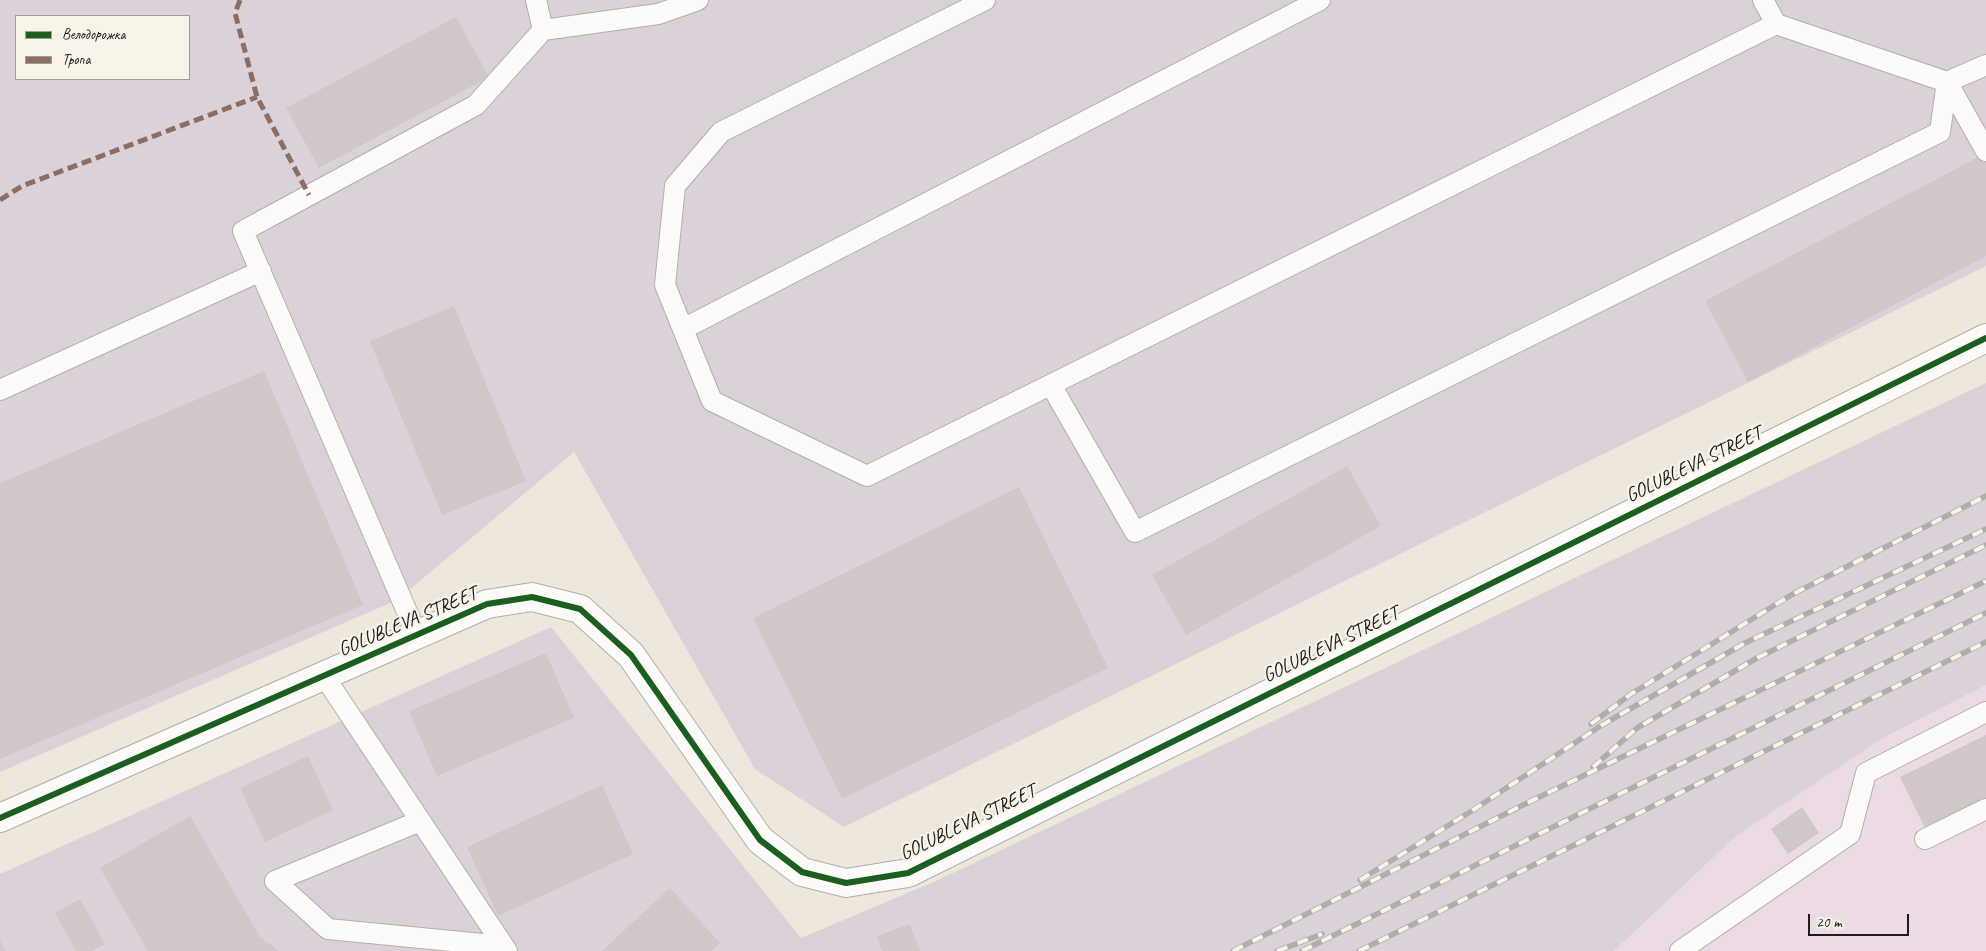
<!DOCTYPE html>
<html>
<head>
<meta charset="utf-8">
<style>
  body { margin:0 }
  #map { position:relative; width:1986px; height:951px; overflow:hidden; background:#eee7dc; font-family:Caveat,sans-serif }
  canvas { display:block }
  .legend { position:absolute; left:15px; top:15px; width:175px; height:65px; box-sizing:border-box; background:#f7f3e8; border:1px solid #9f9d96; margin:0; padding:6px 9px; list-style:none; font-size:15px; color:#1c1c1c }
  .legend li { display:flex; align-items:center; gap:10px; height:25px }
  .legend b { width:25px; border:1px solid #9f9d96 }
  .scale { position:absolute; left:1808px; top:914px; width:101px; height:22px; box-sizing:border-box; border:2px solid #1c1c1c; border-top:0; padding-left:6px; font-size:15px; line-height:18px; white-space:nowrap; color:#1c1c1c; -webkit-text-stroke:4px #f7f3e8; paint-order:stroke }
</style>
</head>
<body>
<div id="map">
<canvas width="1986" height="951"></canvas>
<ul class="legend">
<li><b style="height:6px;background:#1b5e20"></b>Велодорожка</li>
<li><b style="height:6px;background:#8d6e63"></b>Тропа</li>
</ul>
<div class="scale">20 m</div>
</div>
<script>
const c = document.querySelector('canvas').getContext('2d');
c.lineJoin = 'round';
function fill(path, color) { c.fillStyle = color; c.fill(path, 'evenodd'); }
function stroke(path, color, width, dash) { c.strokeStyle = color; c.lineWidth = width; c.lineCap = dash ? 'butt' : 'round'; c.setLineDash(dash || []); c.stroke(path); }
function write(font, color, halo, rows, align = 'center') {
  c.font = font + ' Caveat,sans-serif'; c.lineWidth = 4.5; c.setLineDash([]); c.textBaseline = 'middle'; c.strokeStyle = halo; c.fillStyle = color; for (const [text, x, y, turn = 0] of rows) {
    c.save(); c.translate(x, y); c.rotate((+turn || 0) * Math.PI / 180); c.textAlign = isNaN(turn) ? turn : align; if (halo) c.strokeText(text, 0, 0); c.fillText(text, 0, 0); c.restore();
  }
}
fill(new Path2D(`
  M1986 685V951H1614L1736 836 1883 738Z`), '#ecdbe4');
fill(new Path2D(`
  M0 0H1986V266L844 827 755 769 574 452 397 600 0 772ZM16 16H189V79H16Z
  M1986 383V685L1883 738 1736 836 1614 951H0V874L551 627 801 938 936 881Z`), '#dbd1d8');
fill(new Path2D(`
  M456 17 489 77 319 168 286 108Z
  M1986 153V256L1748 382 1705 301Z
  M454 306 526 481 442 515 370 341Z
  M264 371 363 605 0 759V483Z
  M1347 466 1381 526 1186 635 1152 575Z
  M1019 487 1108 668 842 799 753 618Z
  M546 653 574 718 437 776 409 711Z
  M1986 735V801L1926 830 1900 777Z
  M308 756 333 810 265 842 240 788Z
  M602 785 633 854 498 916 467 847Z
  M1802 807 1819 833 1788 854 1771 829Z
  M190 816 260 937 279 951H148L100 868Z
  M670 888 720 943 711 951H602Z
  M80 899 105 944 92 951H76L55 913Z
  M910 924 920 951H882L877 936Z
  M0 940 5 951H0Z`), '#d1c7c8');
const service = new Path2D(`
  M985 0 721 132 675 186 665 285 712 401 867 476 1776 24
  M1763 0 1776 24 1947 82 1986 65
  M543 30 658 14 698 0
  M1947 82 1986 151
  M683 329 1320 0
  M1051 385 1135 532 1940 132 1947 82
  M0 390 261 271
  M417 635 243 231 476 105 543 30 536 0
  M324 676 507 951
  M420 821 275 881 328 929 503 946
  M1925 839 1986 809
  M1680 951 1850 834 1866 773 1986 712`);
const minor = new Path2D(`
  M0 818 487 604 532 597 580 609 631 655 760 840 802 872 846 883 908 873 1986 338`);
stroke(service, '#b3afa8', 22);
stroke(minor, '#b3afa8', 30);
stroke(service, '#fcfbfa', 20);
stroke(minor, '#fcfbfa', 28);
const rail = new Path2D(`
  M1591 724 1631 694 1791 595 1986 496
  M1593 767 1637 728 1757 658 1986 545
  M1360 880 1470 812 1602 725 1745 643 1986 529
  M1233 951 1527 803 1986 581
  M1277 951 1322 934
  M1302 951 1986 613
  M1359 951 1986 642`);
stroke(rail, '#afaeac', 5.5);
stroke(rail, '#f7f3e8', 4, [11]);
stroke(new Path2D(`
  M240 0 235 13 257 97 309 195
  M0 200 22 186 257 97`), '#8d6e63', 5, [10, 5]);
stroke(new Path2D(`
  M0 818 487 604 532 597 580 609 631 655 760 840 802 872 846 883 908 873 1986 338`), '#1b5e20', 6);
write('20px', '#1c1c1c', '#f7f3e8', [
  ["GOLUBLEVA STREET",1694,465,-26],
  ["GOLUBLEVA STREET",408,622,-23],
  ["GOLUBLEVA STREET",1331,645,-26],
  ["GOLUBLEVA STREET",968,823,-26]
]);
</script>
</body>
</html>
